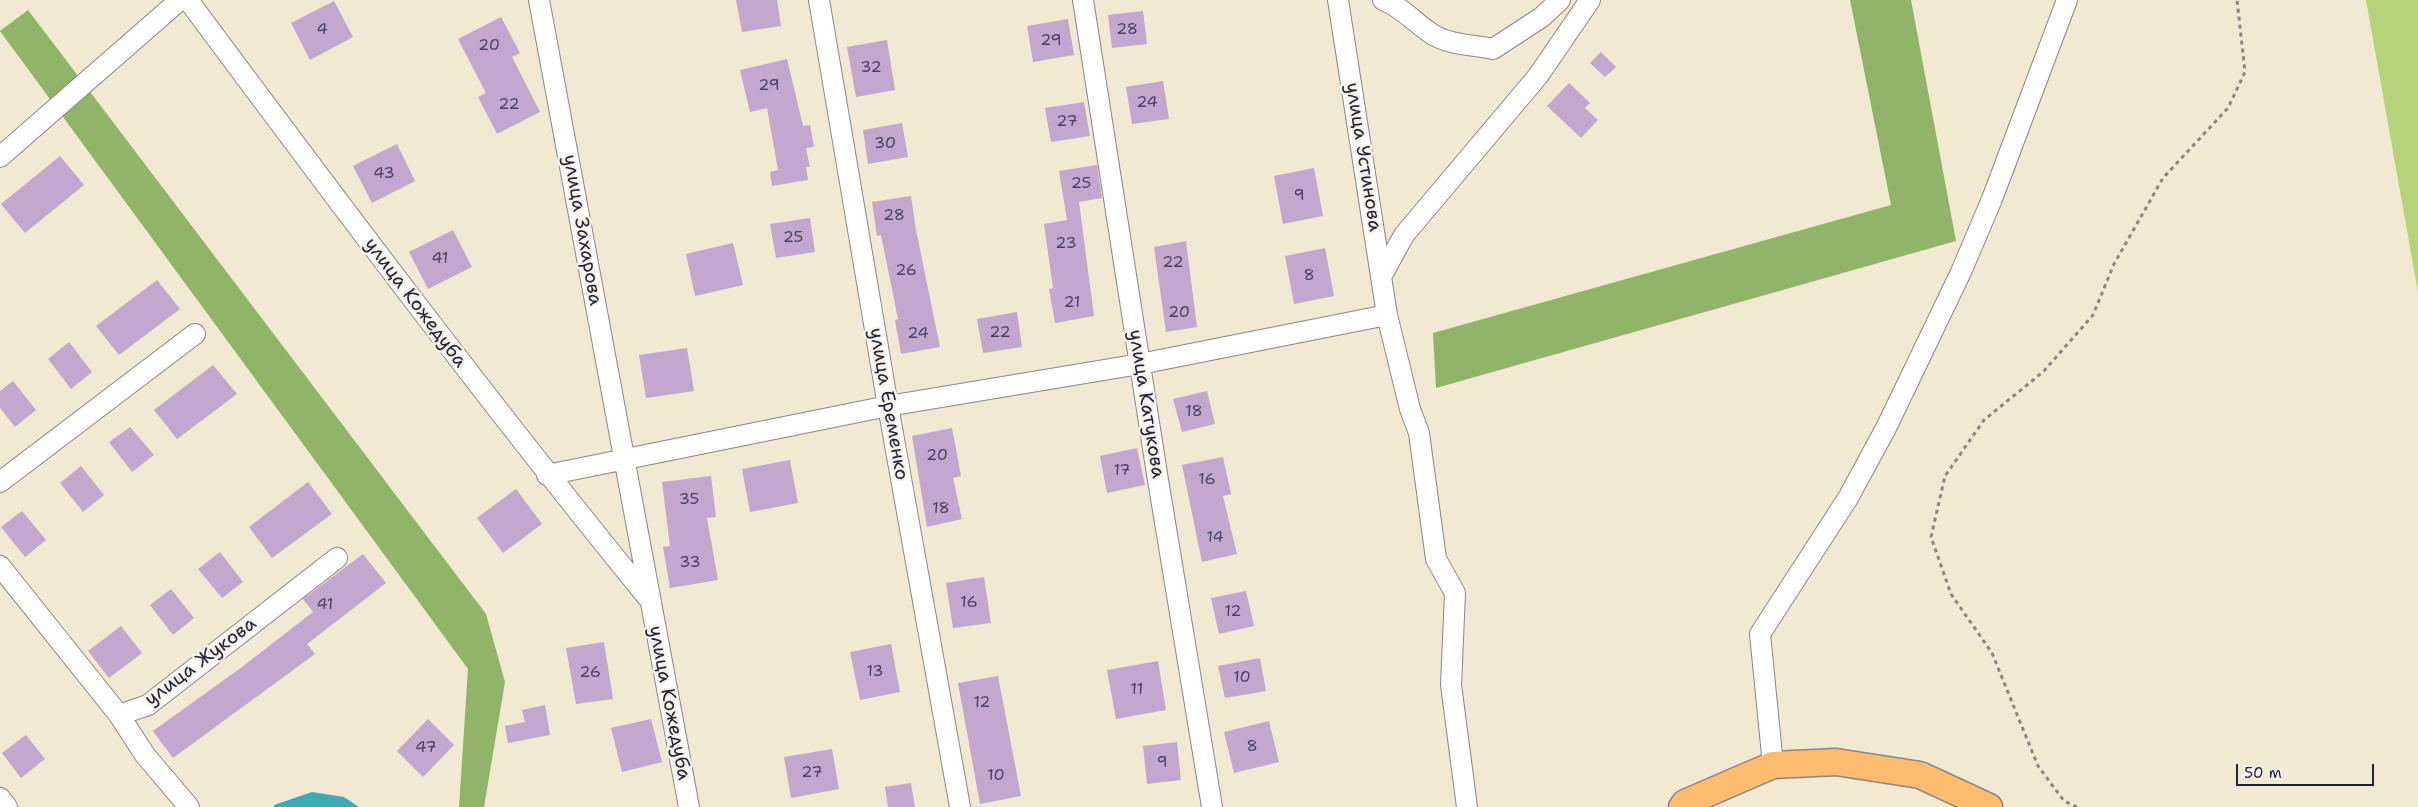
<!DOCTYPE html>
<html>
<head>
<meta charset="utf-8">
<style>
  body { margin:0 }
  #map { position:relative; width:2418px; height:807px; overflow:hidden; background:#f1e9d2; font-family:"Shantell Sans",sans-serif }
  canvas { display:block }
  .scale { position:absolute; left:2236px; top:764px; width:138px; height:22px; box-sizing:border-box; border:2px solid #22223b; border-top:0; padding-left:6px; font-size:15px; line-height:18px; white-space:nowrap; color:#22223b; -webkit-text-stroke:4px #f7f3e8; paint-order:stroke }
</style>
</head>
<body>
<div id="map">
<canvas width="2418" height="807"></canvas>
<div class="scale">50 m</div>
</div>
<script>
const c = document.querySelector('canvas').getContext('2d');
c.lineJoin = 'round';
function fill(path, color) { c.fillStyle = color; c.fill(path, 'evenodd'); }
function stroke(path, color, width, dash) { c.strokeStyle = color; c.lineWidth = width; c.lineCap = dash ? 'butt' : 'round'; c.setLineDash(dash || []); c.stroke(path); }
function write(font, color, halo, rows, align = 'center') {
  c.font = font + ' "Shantell Sans",sans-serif'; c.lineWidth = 5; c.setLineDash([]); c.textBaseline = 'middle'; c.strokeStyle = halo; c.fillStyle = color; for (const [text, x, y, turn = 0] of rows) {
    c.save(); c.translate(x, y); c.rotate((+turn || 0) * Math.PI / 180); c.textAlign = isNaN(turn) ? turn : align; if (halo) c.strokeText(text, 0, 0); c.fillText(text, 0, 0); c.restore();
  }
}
fill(new Path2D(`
  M2366 0H2418V292Z`), '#b5d379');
fill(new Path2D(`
  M1850 0H1911L1956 241 1436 388 1433 333 1891 205Z
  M28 10 486 614 505 682 484 807H459L468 669 0 31Z`), '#90b569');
fill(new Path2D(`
  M312 792 344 797 359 807H274V805Z`), '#3bacb4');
fill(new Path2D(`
  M736 0H777L781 26 742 32Z
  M334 1 353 37 310 60 291 23Z
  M1143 11 1147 44 1112 48 1108 15Z
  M501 17 520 53 512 57 540 112 497 134 478 97 486 93 458 39Z
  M1068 19 1074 55 1033 62 1027 26Z
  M887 40 895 90 856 97 847 47Z
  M1601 52 1616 67 1605 77 1590 63Z
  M787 59 803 126 810 125 814 147 806 148 810 167H806L808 180 772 186 770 172 778 170 767 108 750 112 740 70Z
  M1163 81 1169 119 1132 124 1126 87Z
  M1569 83 1590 103 1585 108 1598 120 1581 138 1547 106Z
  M1084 102 1090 136 1051 142 1045 108Z
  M902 123 908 157 868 164 863 130Z
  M397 144 415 181 372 203 353 166Z
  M60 156 84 185 25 233 1 204Z
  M1097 165 1102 198 1079 202 1094 316 1055 323 1049 289 1053 288 1044 224 1067 220 1059 171Z
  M1314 168 1323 216 1283 224 1274 176Z
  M911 196 916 230 940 347 901 354 895 320 898 319 881 235 877 236 872 202Z
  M810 218 815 252 776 258 770 224Z
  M453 230 472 267 428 289 409 252Z
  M1186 241 1197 327 1166 332 1154 247Z
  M733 243 743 285 695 296 686 254Z
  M1325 248 1334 296 1294 304 1285 256Z
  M157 280 180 309 119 355 96 326Z
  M1017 312 1022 347 983 353 977 319Z
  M69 342 92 372 71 389 48 359Z
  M687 348 694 391 646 398 639 355Z
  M213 365 237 394 177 439 154 410Z
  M13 381 36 410 15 427 0 408V391Z
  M1207 391 1215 424 1182 432 1173 399Z
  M130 427 154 455 132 472 109 442Z
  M952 428 961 476 953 478 962 519 927 527 912 436Z
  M1137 448 1145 485 1107 493 1100 456Z
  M1223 457 1231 494 1223 496 1237 554 1202 562 1182 465Z
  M790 460 798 503 750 512 742 469Z
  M81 466 104 495 83 512 60 483Z
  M711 476 716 517 707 518 718 580 670 588 663 547 670 546 662 482Z
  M308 482 332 514 272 558 249 527Z
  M516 489 542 524 503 553 477 518Z
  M22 511 46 540 25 557 1 527Z
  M220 552 243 582 222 598 198 569Z
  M363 554 386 583 307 644 315 654 173 758 153 731 242 667 313 612 303 599Z
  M984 577 991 623 953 628 946 583Z
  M171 589 194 618 173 635 150 605Z
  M1246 591 1254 626 1219 634 1211 598Z
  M121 626 142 653 109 678 88 651Z
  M604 642 613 699 576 704 566 648Z
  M891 644 900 692 860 700 850 652Z
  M1260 658 1266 691 1225 698 1218 666Z
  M1158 661 1166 710 1116 719 1107 670Z
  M998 676 1021 796 980 804 958 683Z
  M545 705 550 735 508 743 505 726 525 722 522 710Z
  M428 719 454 745 423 777 397 751Z
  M651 719 662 762 622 772 611 728Z
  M1269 721 1279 762 1234 773 1224 732Z
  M26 735 45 759 21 778 2 753Z
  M1177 742 1181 780 1147 784 1143 746Z
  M832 749 839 789 791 798 784 757Z
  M911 783 915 807H888L885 787Z`), '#c2a7ce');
const minor = new Path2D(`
  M188 0C338 202 489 403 648 598
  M539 0 689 807
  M819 0 888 406 960 807
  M1083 0 1158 480 1212 807
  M1338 0 1387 315 1410 409 1419 433 1436 559 1455 593 1451 685 1467 807
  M1383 0C1402 7 1415 23 1432 34 1449 45 1474 45 1493 49L1542 17 1560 0
  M0 157 180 0
  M1381 277 1404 235 1538 76 1590 0
  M547 475 888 406 1140 364 1387 315
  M0 482 195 334
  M0 566 119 715 148 705 337 558
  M119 715 145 755 189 807
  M1773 765 1760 634 1848 498 1886 428 1961 272 1992 199 2067 0
  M0 798 7 807`);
const major = new Path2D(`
  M1682 807 1685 803 1773 765 1836 762 1920 775 1989 807`);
stroke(minor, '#8a8686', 22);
stroke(major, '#8a8686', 29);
stroke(new Path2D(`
  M2077 807 2064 801 2038 766 1992 653 1951 594 1931 537 1945 476 1984 420 2043 372 2093 315 2114 264 2163 178 2228 108 2245 72 2237 0`), '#8a8686', 3, [4, 4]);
stroke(minor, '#fff', 20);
stroke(major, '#febc70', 26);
write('16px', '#4a4360', null, [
  ["4",322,30],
  ["28",1127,30],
  ["29",1051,41],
  ["20",489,46],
  ["32",871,68],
  ["29",769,86],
  ["24",1147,103],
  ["22",509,105],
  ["27",1067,122],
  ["30",885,144],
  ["43",384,174],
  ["25",1081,184],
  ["9",1299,196],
  ["28",894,216],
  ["25",793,238],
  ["23",1066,244],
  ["41",440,259],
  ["22",1173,263],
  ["26",906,271],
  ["8",1309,276],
  ["21",1072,303],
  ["20",1179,313],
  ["22",1000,333],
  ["24",918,334],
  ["18",1194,412],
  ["20",937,456],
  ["17",1122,471],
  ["16",1207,480],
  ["35",689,500],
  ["18",941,509],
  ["14",1215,538],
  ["33",690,563],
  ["16",969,603],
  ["41",325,605],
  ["12",1233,612],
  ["13",875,672],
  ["26",590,673],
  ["10",1242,678],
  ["11",1137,690],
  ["12",982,703],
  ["8",1252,747],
  ["47",426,748],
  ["9",1162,763],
  ["27",812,773],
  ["10",996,776]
]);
write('19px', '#22223b', '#f7f3e8', [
  ["улица Устинова",1363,157,81],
  ["улица Захарова",582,230,80],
  ["улица Кожедуба",415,303,53],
  ["улица Еременко",888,404,80],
  ["улица Катукова",1146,404,81],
  ["улица Жукова",201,662,-37],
  ["улица Кожедуба",669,703,79]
]);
</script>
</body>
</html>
